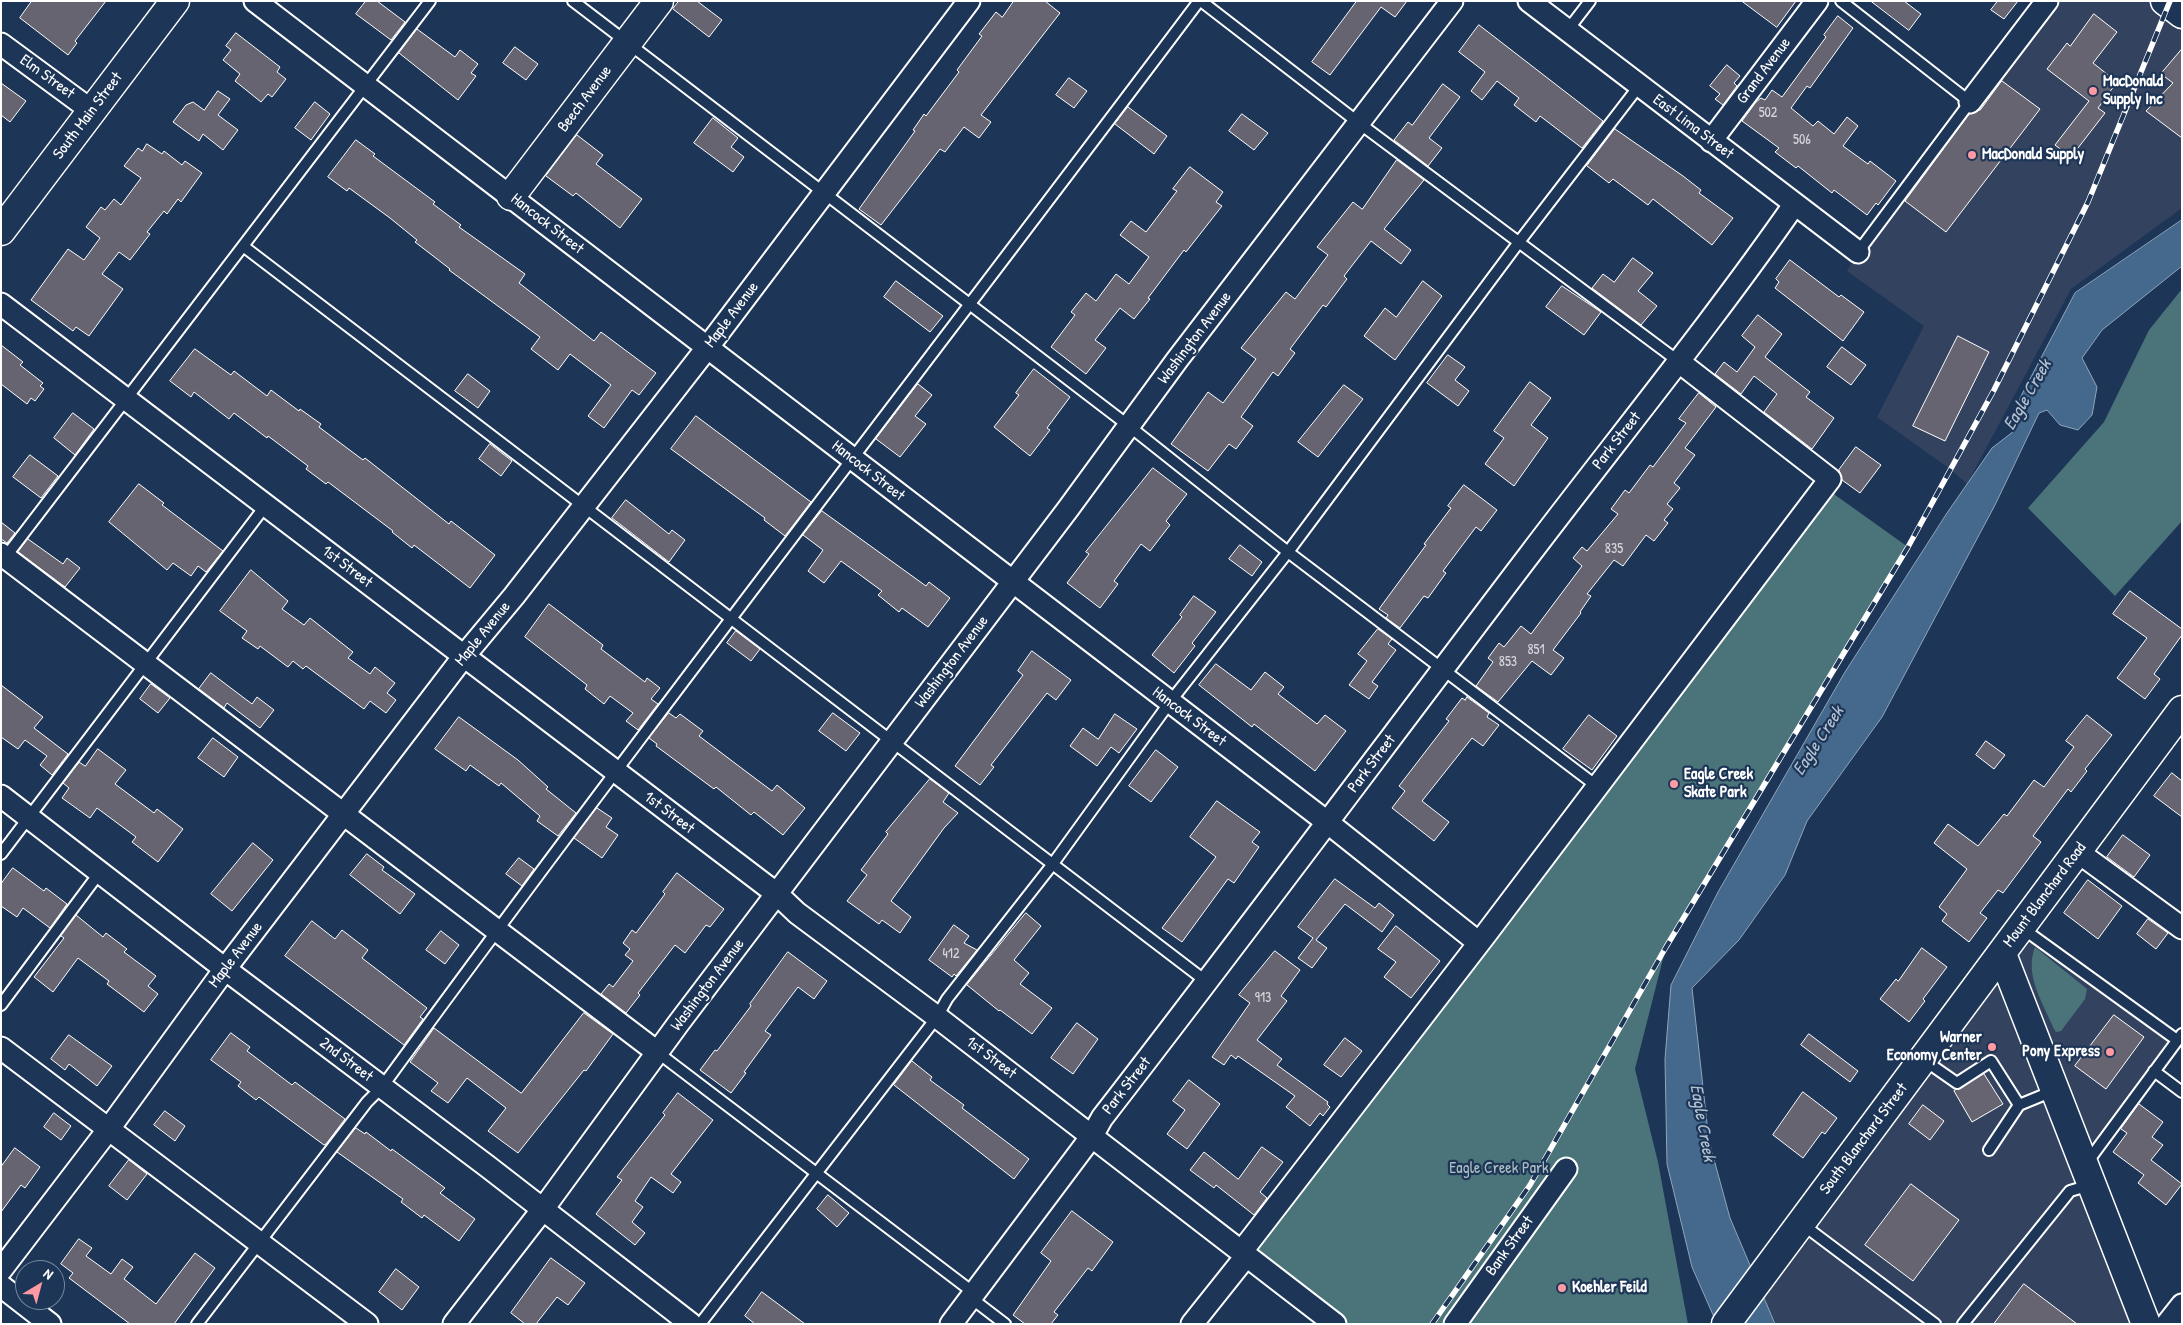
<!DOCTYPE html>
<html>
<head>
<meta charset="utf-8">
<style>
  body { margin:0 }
  #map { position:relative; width:2183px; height:1325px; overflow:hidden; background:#1d3557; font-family:"Patrick Hand",sans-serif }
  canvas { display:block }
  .frame { position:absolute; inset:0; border:2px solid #fff; pointer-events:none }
  .north { position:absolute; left:15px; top:1260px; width:50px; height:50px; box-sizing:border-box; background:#1d3557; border:1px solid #77869a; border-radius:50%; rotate:37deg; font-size:14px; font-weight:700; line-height:20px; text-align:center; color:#fff }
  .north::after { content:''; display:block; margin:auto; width:18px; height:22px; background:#ff9aa2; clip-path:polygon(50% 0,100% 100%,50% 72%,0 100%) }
</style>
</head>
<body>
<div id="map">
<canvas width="2183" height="1325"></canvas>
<div class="frame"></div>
<div class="north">N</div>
</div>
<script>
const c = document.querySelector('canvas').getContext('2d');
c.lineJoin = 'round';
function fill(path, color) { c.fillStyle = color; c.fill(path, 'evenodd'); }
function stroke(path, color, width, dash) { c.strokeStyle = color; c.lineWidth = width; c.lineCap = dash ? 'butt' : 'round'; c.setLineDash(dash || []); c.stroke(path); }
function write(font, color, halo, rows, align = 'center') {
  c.font = font + ' "Patrick Hand",sans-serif'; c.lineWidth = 4.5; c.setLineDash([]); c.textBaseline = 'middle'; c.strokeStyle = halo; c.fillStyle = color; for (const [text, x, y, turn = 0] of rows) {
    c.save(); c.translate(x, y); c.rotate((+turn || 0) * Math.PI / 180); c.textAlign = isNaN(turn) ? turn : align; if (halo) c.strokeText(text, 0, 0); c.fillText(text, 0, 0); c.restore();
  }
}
fill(new Path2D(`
  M2047 1H2182V208L2071 289 1967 484 1950 469 1877 417 1924 326 1847 271 1858 252Z
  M2021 928 2177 1040 2085 1166 2146 1324H1775L1761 1291Z`), '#33435f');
fill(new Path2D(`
  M2182 289V521L2115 596 2028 508 2104 422 2149 330Z
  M1824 487 1908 547 1666 947 1635 1069 1658 1162 1688 1324H1335L1242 1251Z
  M2035 947 2087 989 2085 999 2061 1031 2056 1032 2054 1029C2043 1003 2024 975 2035 947Z`), '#4a7479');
const water = new Path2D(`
  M2182 220V266L2102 330 2082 358 2097 387 2092 415 2078 430 2060 425 2047 410 2039 413 1995 505 1882 717 1807 821 1785 875 1739 940 1692 988 1709 1141 1730 1218 1775 1324H1717L1692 1267 1667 1164 1665 1059 1671 985 1718 892 1845 672 1947 513 1992 448 2014 431 2020 398 2075 293Z`);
fill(water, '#44698c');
stroke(water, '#8fa5ba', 1);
const building = new Path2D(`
  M32 1H106L75 41 77 43 68 55 20 18Z
  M366 1H377L405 22 391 40 356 14Z
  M679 1H697L722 20 709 37 673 9Z
  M1014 1H1045L1060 13 981 115 991 122 979 138 964 127 945 152 940 149 881 225 859 209 915 131 913 130 924 114 926 116 959 72 957 70 982 36 979 34 996 12 1002 17Z
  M1357 1H1407L1395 17 1381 7 1330 75 1312 62Z
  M1742 1H1796L1777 27Z
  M1871 1H1904L1921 14 1909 30Z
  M1998 1H2018L2004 19 1991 10Z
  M2094 14 2117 32 2093 63 2117 82 2098 108 2105 113 2071 157 2055 145 2089 101 2047 69 2067 43 2070 46Z
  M1838 16 1853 28 1810 88 1807 86 1791 108 1813 126 1818 121 1834 134 1847 117 1858 126 1843 146 1868 164 1870 161 1896 181 1878 205 1876 203 1867 215 1834 190 1832 193 1798 166 1796 168 1775 152 1779 148 1742 121 1756 102 1761 98 1765 100 1772 90 1782 97 1826 37 1824 35Z
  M1479 25 1603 121 1582 148 1540 116 1536 122 1514 105 1519 98 1497 81 1482 100 1471 91 1485 72 1459 52Z
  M417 29 455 57 460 50 478 64 471 73 476 76 458 100 399 53Z
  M236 33 280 67 277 72 286 79 272 97 268 94 261 102 235 81 240 74 223 60 231 50 226 46Z
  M515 47 538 64 526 80 503 63Z
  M2182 49V138L2146 111 2173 83 2161 74Z
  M1727 65 1740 76 1734 83 1737 86 1723 105 1715 99 1720 94 1710 86Z
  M1069 78 1087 91 1074 108 1056 95Z
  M2002 81 2040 109 1946 232 1905 201 1969 114 1980 110Z
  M1 83 26 101 10 122 1 115Z
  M1443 84 1460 97 1429 138 1442 148 1428 166 1394 140 1408 122 1412 125Z
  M218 91 230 99 218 115 238 130 223 150 203 134 199 141 173 122 186 105 193 102 204 110Z
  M315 102 330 114 311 140 295 128Z
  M1128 107 1167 136 1154 154 1115 124Z
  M1242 114 1268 133 1254 150 1229 131Z
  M713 118 738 138 731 147 744 157 733 172 694 143Z
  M1615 129 1683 176 1701 190 1699 193 1733 218 1712 245 1653 199 1648 205 1613 179 1609 183 1587 166Z
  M577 135 603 155 596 164 642 199 620 228 576 193 573 196 546 176Z
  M356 140 375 154 373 156 435 202 433 204 461 225 459 227 525 274 519 283 594 341 601 332 656 373 639 395 632 390 604 428 588 416 611 385 570 354 558 370 531 349 540 337 449 270 450 269 415 242 417 240 390 218 349 188 347 191 328 177Z
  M147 144 162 154 164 151 182 165 185 161 202 173 181 202 178 199 167 214 164 211 147 232 150 234 130 260 119 252 102 274 123 289 89 336 76 327 73 331 31 300 68 249 84 260 100 238 86 227 101 207 105 210 114 199 121 205 141 178 124 166 138 148 142 151Z
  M1397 160 1424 180 1384 229 1411 250 1401 264 1371 241 1344 276 1347 279 1326 307 1323 305 1290 349 1295 353 1278 376 1273 372 1241 417 1253 426 1236 449 1229 444 1208 471 1171 444 1208 392 1223 403 1256 359 1241 348 1286 292 1295 299 1328 255 1317 247 1353 202 1362 209Z
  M1190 167 1223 192 1216 202 1222 206 1186 252 1184 250 1148 298 1150 299 1134 319 1120 308 1095 340 1106 348 1086 374 1051 347 1075 315 1071 312 1086 293 1096 301 1116 274 1129 284 1149 257 1120 235 1131 221 1146 232 1177 191 1173 189Z
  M1633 258 1653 273 1638 291 1657 306 1641 325 1592 288 1603 274 1614 282Z
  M1790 260 1839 297 1841 295 1864 312 1843 341 1775 288 1779 282 1776 279Z
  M896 281 943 316 930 332 884 297Z
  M1423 281 1442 296 1395 360 1364 336 1385 308 1396 317Z
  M1562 286 1601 312 1584 335 1546 307Z
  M1758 315 1782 334 1765 357 1810 392 1806 397 1834 418 1812 449 1764 412 1777 394 1754 376 1741 394 1715 374 1724 362 1737 372 1755 347 1742 336Z
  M1958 336 1989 352 1945 441 1913 426Z
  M1 345 23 362 20 365 43 383 40 386 44 389 35 401 31 398 27 404 1 384Z
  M1842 347 1866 365 1851 385 1827 367Z
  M195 349 231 375 234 371 267 396 271 390 299 411 300 409 321 424 319 427 363 460 365 458 449 524 451 521 495 555 470 588 414 545 412 548 392 532 393 531 328 482 326 484 306 469 308 466 268 436 267 438 234 413 229 419 194 392 191 397 170 381Z
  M1448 355 1465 367 1455 380 1469 391 1458 406 1427 383Z
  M1034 369 1070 397 1047 428 1050 430 1030 456 994 427 1019 395 1016 393Z
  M468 374 490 391 478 408 455 391Z
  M1530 382 1551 398 1531 425 1548 438 1514 486 1485 464 1504 438 1494 431Z
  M918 384 932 395 915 416 926 424 900 457 876 439Z
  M1344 385 1363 399 1318 457 1298 442Z
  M1699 393 1716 407 1685 448 1695 455 1674 483 1680 488 1667 504 1673 509 1664 520 1668 523 1654 541 1646 535 1623 566 1614 560 1587 594 1591 596 1580 612 1581 613 1553 650 1564 658 1551 675 1532 661 1498 702 1476 686 1493 662 1488 658 1499 643 1504 647 1521 626 1531 634 1582 566 1573 558 1582 547 1587 551 1618 514 1611 509 1625 490 1629 493 1650 465 1653 467 1686 423 1679 419Z
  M73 413 94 429 75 455 54 438Z
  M696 416 811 502 785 536 764 520 765 518 671 449Z
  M490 444 512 461 501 476 479 459Z
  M1856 447 1881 465 1860 493 1842 480 1839 470Z
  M30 455 58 476 41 498 13 477Z
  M1153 468 1187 494 1166 521 1170 525 1150 551 1141 544 1114 581 1118 584 1100 608 1067 583 1089 554 1086 552Z
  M139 484 164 503 162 505 223 551 206 572 198 566 191 576 173 563 167 570 109 522Z
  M1464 485 1497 510 1481 531 1476 527 1443 571 1446 573 1428 598 1424 596 1400 628 1386 618 1388 615 1379 609 1426 545 1424 544 1451 508 1448 506Z
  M626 500 669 534 672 530 685 540 669 562 612 518Z
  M822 511 926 586 929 582 950 598 928 627 902 608 899 612 878 595 882 591 841 561 824 583 808 571 823 550 803 535Z
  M1 522 15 533 7 543 1 539Z
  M28 539 63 564 67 558 80 568 65 587 18 552Z
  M1240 545 1262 562 1252 576 1229 559Z
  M251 570 288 601 282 609 304 625 310 618 353 652 348 658 370 674 375 667 395 683 387 693 396 700 386 713 370 701 364 709 306 666 303 669 293 661 288 667 260 646 258 649 242 638 247 631 220 611Z
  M2130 591 2182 629V635L2154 674 2160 679 2145 699 2117 678 2147 638 2113 614Z
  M1194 596 1216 612 1192 643 1195 646 1174 673 1152 655 1182 617 1180 615Z
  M549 604 603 645 601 649 645 682 647 678 660 688 651 699 658 704 638 730 626 721 633 713 610 696 604 704 585 689 587 685 525 637Z
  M1378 629 1392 639 1388 644 1396 650 1372 682 1378 686 1369 699 1349 685 1367 661 1358 654Z
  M736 631 760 649 751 661 727 643Z
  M1032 651 1071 680 1056 700 1047 693 991 765 994 767 980 785 955 766 1023 675 1018 671Z
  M1216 664 1251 690 1265 672 1284 687 1278 694 1317 724 1325 715 1346 731 1315 771 1254 724 1252 727 1199 685Z
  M211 673 252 704 257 697 274 710 260 728 227 703 224 708 199 689Z
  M151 684 170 698 158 713 140 699Z
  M1 685 43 717 34 728 68 754 52 775 40 765 47 756 25 740 18 749 1 737Z
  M1467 697 1489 713 1487 717 1499 725 1483 746 1472 738 1422 801 1449 822 1434 841 1392 808 1405 791 1399 786 1449 721 1446 719 1462 698 1465 700Z
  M669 713 676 718 680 714 703 731 699 736 744 770 772 791 777 785 805 808 783 835 754 812 751 815 716 787 714 789 656 746 657 744 649 738Z
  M833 713 860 733 846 751 819 731Z
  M1115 714 1137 729 1119 753 1111 747 1097 766 1070 746 1083 728 1098 739Z
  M1589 715 1617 736 1592 770 1563 749Z
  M2087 715 2112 735 2085 769 2087 771 2071 792 2068 789 2033 836 2041 842 2003 893 1998 890 1980 913 1987 918 1969 942 1942 921 1947 914 1939 907 1967 869 1934 843 1948 824 1978 846 2004 814 2007 816 2034 780 2044 787 2074 747 2066 741Z
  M459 717 518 760 548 787 546 789 576 813 558 836 537 821 540 816 501 783 499 786 470 765 466 771 435 749Z
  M213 738 238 757 224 777 198 758Z
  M1986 741 2005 755 1994 769 1976 755Z
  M98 749 126 770 115 784 154 813 157 809 183 829 158 862 132 842 136 837 97 808 90 818 62 798 69 788 63 783 79 762 85 766Z
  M1156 750 1178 767 1151 802 1129 786Z
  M2172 773 2182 781V817L2154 796Z
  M930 779 949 793 943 802 958 813 944 828 891 901 911 917 900 933 882 920 879 924 847 901 867 875 861 870 888 834 886 832Z
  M1217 801 1260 832 1252 842 1259 847 1234 883 1228 879 1182 942 1162 928 1216 857 1190 837Z
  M597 808 612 818 606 827 618 835 602 858 574 838Z
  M2123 835 2150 855 2134 877 2107 857Z
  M253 843 273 860 232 911 211 894Z
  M367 854 384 867 382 870 415 894 400 914 350 875Z
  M519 858 534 869 522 886 506 874Z
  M13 868 44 891 46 888 67 904 50 928 23 908 17 917 1 906V884Z
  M677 873 724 909 710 927 706 925 685 953 675 945 638 993 640 995 626 1013 601 994 609 984 613 987 633 961 625 955 630 949 623 943 632 930 636 933 665 894 663 892Z
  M1335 879 1375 908 1379 903 1394 915 1382 932 1345 904 1316 940 1327 948 1312 968 1298 958 1313 938 1298 927Z
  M2088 880 2122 906 2098 939 2064 913Z
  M1026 913 1041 926 1014 960 1029 973 1020 984 1052 1008 1032 1034 1000 1010 999 1011 967 985Z
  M76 915 103 937 106 933 127 949 124 952 156 976 148 986 158 994 144 1012 107 984 109 981 78 958 53 992 34 977 64 938 61 936Z
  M2148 919 2168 933 2156 949 2137 934Z
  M312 921 335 939 342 930 368 950 362 958 427 1008 420 1017 423 1019 404 1045 285 956Z
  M954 925 969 936 964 943 977 950 956 976 954 974 952 977 929 960Z
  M1396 926 1440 961 1411 998 1384 977 1396 962 1378 949Z
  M441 931 459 945 445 964 426 950Z
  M1922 948 1947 967 1923 999 1925 1001 1909 1022 1880 999 1896 979 1898 981Z
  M1275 951 1300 970 1281 996 1287 1001 1257 1040 1282 1059 1277 1065 1328 1102 1327 1104 1330 1107 1323 1116 1320 1113 1310 1126 1286 1107 1295 1096 1238 1056 1236 1059 1231 1055 1224 1065 1212 1057 1250 1003 1239 995Z
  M788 952 827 981 814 999 798 987 765 1031 771 1035 744 1072 746 1073 731 1093 700 1070 715 1050 717 1051 751 1006 750 1004Z
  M584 1013 613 1034 586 1071 584 1070 518 1153 488 1131 506 1108 467 1078 448 1103 431 1091 438 1083 410 1062 434 1028 521 1093Z
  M2114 1015 2144 1037 2106 1089 2075 1066Z
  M1077 1023 1098 1039 1073 1074 1051 1058Z
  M231 1033 250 1047 247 1051 292 1085 295 1082 345 1119 326 1144 324 1145 259 1097 256 1100 238 1086 241 1082 211 1060Z
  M1809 1034 1858 1071 1850 1082 1801 1045Z
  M69 1035 112 1066 97 1086 69 1064 65 1070 51 1059Z
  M1345 1038 1362 1051 1341 1077 1324 1065Z
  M912 1061 932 1077 930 1080 964 1105 962 1108 1029 1159 1014 1179 894 1085Z
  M1984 1074 2003 1104 1972 1122 1954 1091Z
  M1189 1080 1220 1104 1187 1149 1167 1134 1185 1110 1173 1101Z
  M1803 1092 1837 1118 1825 1134 1822 1132 1803 1158 1773 1135Z
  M678 1093 713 1120 671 1174 681 1182 673 1193 651 1177 635 1201 643 1207 632 1222 645 1233 635 1245 596 1214 622 1180 617 1177 665 1115 663 1113Z
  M2139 1104 2163 1122 2152 1137 2163 1145 2151 1160 2182 1184 2166 1205 2138 1183 2144 1175 2113 1152 2127 1133 2121 1129Z
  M1923 1105 1944 1121 1930 1140 1909 1124Z
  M165 1111 185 1126 175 1141 154 1125Z
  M54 1113 71 1126 61 1140 44 1127Z
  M356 1128 365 1134 366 1132 391 1151 392 1149 445 1188 440 1193 475 1219 459 1241 424 1215 422 1218 401 1202 403 1199 337 1152Z
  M1262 1147 1283 1162 1260 1192 1267 1198 1254 1215 1216 1185 1214 1188 1190 1170 1204 1152 1238 1179Z
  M15 1148 40 1167 25 1188 21 1185 1 1212V1167Z
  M129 1160 147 1174 127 1200 109 1186Z
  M1911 1184 1959 1220 1913 1281 1865 1245Z
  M828 1195 849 1213 837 1227 817 1209Z
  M1072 1211 1113 1242 1092 1271 1088 1268 1054 1312 1058 1315 1051 1324H1025L1013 1315 1051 1261 1041 1253Z
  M79 1239 92 1248 86 1256 111 1274 122 1259 133 1267 124 1279 156 1304 195 1253 215 1268 174 1324H130L69 1278 73 1273 61 1264Z
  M551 1258 585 1283 568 1305 557 1297 536 1324H525L511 1313Z
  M396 1269 419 1287 402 1310 379 1292Z
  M2024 1284 2077 1324H1994Z
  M762 1292 805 1324H755L745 1316Z`);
fill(building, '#676472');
stroke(building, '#fff', 1);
const lane = new Path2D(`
  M573 1 1129 426 1288 552 1598 787
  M1201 1 1359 123 1678 361
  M1841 1 1970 102 1858 252
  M1567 31 1590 1
  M243 246 1207 982
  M4 559 430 1
  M1 854 266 505
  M2022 928 2177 1040
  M1 1005 100 872
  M657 1052 974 1293
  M1924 1060 1957 1083 1991 1061 2019 1105 1989 1150
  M2154 1071 2182 1092
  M2019 1105 2053 1091
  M2086 1164 2182 1034
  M1802 1224 1935 1324
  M971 1298 1005 1324
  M197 1324 367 1102 382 1087C649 721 927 363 1199 1
  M700 1324 937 1017 947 999 1052 865 1170 702 1288 552 1519 242 1639 86
  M1963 1324 2070 1191 2090 1185`);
const street = new Path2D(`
  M255 1 1327 822 1479 943
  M1529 1 1858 252
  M1 44 92 111
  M1970 102 2047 1
  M1711 141 1817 1
  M1 304 777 894 797 913 937 1017 1335 1324
  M1 554 657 1052
  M1 796 225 969 487 1166 691 1324
  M2078 852 2182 928
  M1 1048 367 1324
  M1242 1251 1486 934 1830 479 1678 361
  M1 1270 108 1130 225 969 464 656 514 596 707 348 969 1
  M1 1286 50 1324
  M454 1324 543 1209 678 1024 1068 509 1177 360 1452 1
  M951 1324 1092 1136 1102 1118C1247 931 1387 742 1530 554 1618 438 1711 324 1794 205
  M1192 1324 1247 1255
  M1455 1324 1566 1169
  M2167 1324 2182 1305`);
const secondary = new Path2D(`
  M2165 1 2182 14
  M511 196 659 1
  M2002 954 2146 1324
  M1726 1324 2182 710`);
const primary = new Path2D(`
  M1 231 175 1`);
stroke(lane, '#fff', 14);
stroke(street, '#fff', 25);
stroke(secondary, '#fff', 31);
stroke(primary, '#fff', 31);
stroke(lane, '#1d3557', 10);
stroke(street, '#1d3557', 21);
stroke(secondary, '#1d3557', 28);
stroke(primary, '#1d3557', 28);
const rail = new Path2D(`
  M1432 1324 1530 1185 1666 947 1908 547 1994 390 2088 202 2170 1`);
stroke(rail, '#fff', 5.5);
stroke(rail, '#1d3557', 4, [11]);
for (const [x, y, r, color] of [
  [2093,91,5,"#ff9aa2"],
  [1972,155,5,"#ff9aa2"],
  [1674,784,5,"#ff9aa2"],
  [1992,1047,5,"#ff9aa2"],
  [2110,1052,5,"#ff9aa2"],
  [1562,1288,5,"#ff9aa2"]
]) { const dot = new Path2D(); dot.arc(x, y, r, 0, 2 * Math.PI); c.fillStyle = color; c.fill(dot); stroke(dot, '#1d3557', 2); }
write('14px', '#d9d8dc', null, [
  ["502",1768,113],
  ["506",1802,140],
  ["835",1614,549],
  ["851",1536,650],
  ["853",1508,662],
  ["412",951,954],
  ["913",1263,998]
]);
write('16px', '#fff', '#1d3557', [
  ["Grand Avenue",1764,71,-53],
  ["Elm Street",47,77,36],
  ["Beech Avenue",585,99,-53],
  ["South Main Street",88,116,-53],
  ["East Lima Street",1693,127,37],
  ["Hancock Street",547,224,38],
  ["Maple Avenue",732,315,-53],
  ["Washington Avenue",1195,338,-53],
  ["Park Street",1617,441,-52],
  ["Hancock Street",868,471,38],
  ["1st Street",347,567,37],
  ["Maple Avenue",483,634,-51],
  ["Washington Avenue",952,662,-53],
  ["Hancock Street",1189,717,37],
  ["Park Street",1372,764,-53],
  ["1st Street",669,813,37],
  ["Mount Blanchard Road",2045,895,-53],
  ["Maple Avenue",236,955,-53],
  ["Washington Avenue",708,985,-53],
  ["1st Street",991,1058,37],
  ["2nd Street",346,1060,37],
  ["Park Street",1127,1086,-52],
  ["South Blanchard Street",1864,1139,-53],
  ["Bank Street",1510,1246,-54]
]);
write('bold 16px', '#fff', '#1d3557', [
  ["MacDonald",2103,82],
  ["Supply Inc",2103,100],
  ["MacDonald Supply",1982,155],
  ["Eagle Creek",1684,775],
  ["Skate Park",1684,793],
  ["Warner",1982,1038,"right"],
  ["Economy Center",1982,1056,"right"],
  ["Pony Express",2100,1052,"right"],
  ["Koehler Feild",1572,1288]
], 'left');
write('16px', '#aec0c3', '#1d3557', [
  ["Eagle Creek Park",1499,1169]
]);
write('italic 18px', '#b4c3d1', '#1d3557', [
  ["Eagle Creek",2028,395,-60],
  ["Eagle Creek",1819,741,-57],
  ["Eagle Creek",1702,1123,80]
]);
</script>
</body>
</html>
